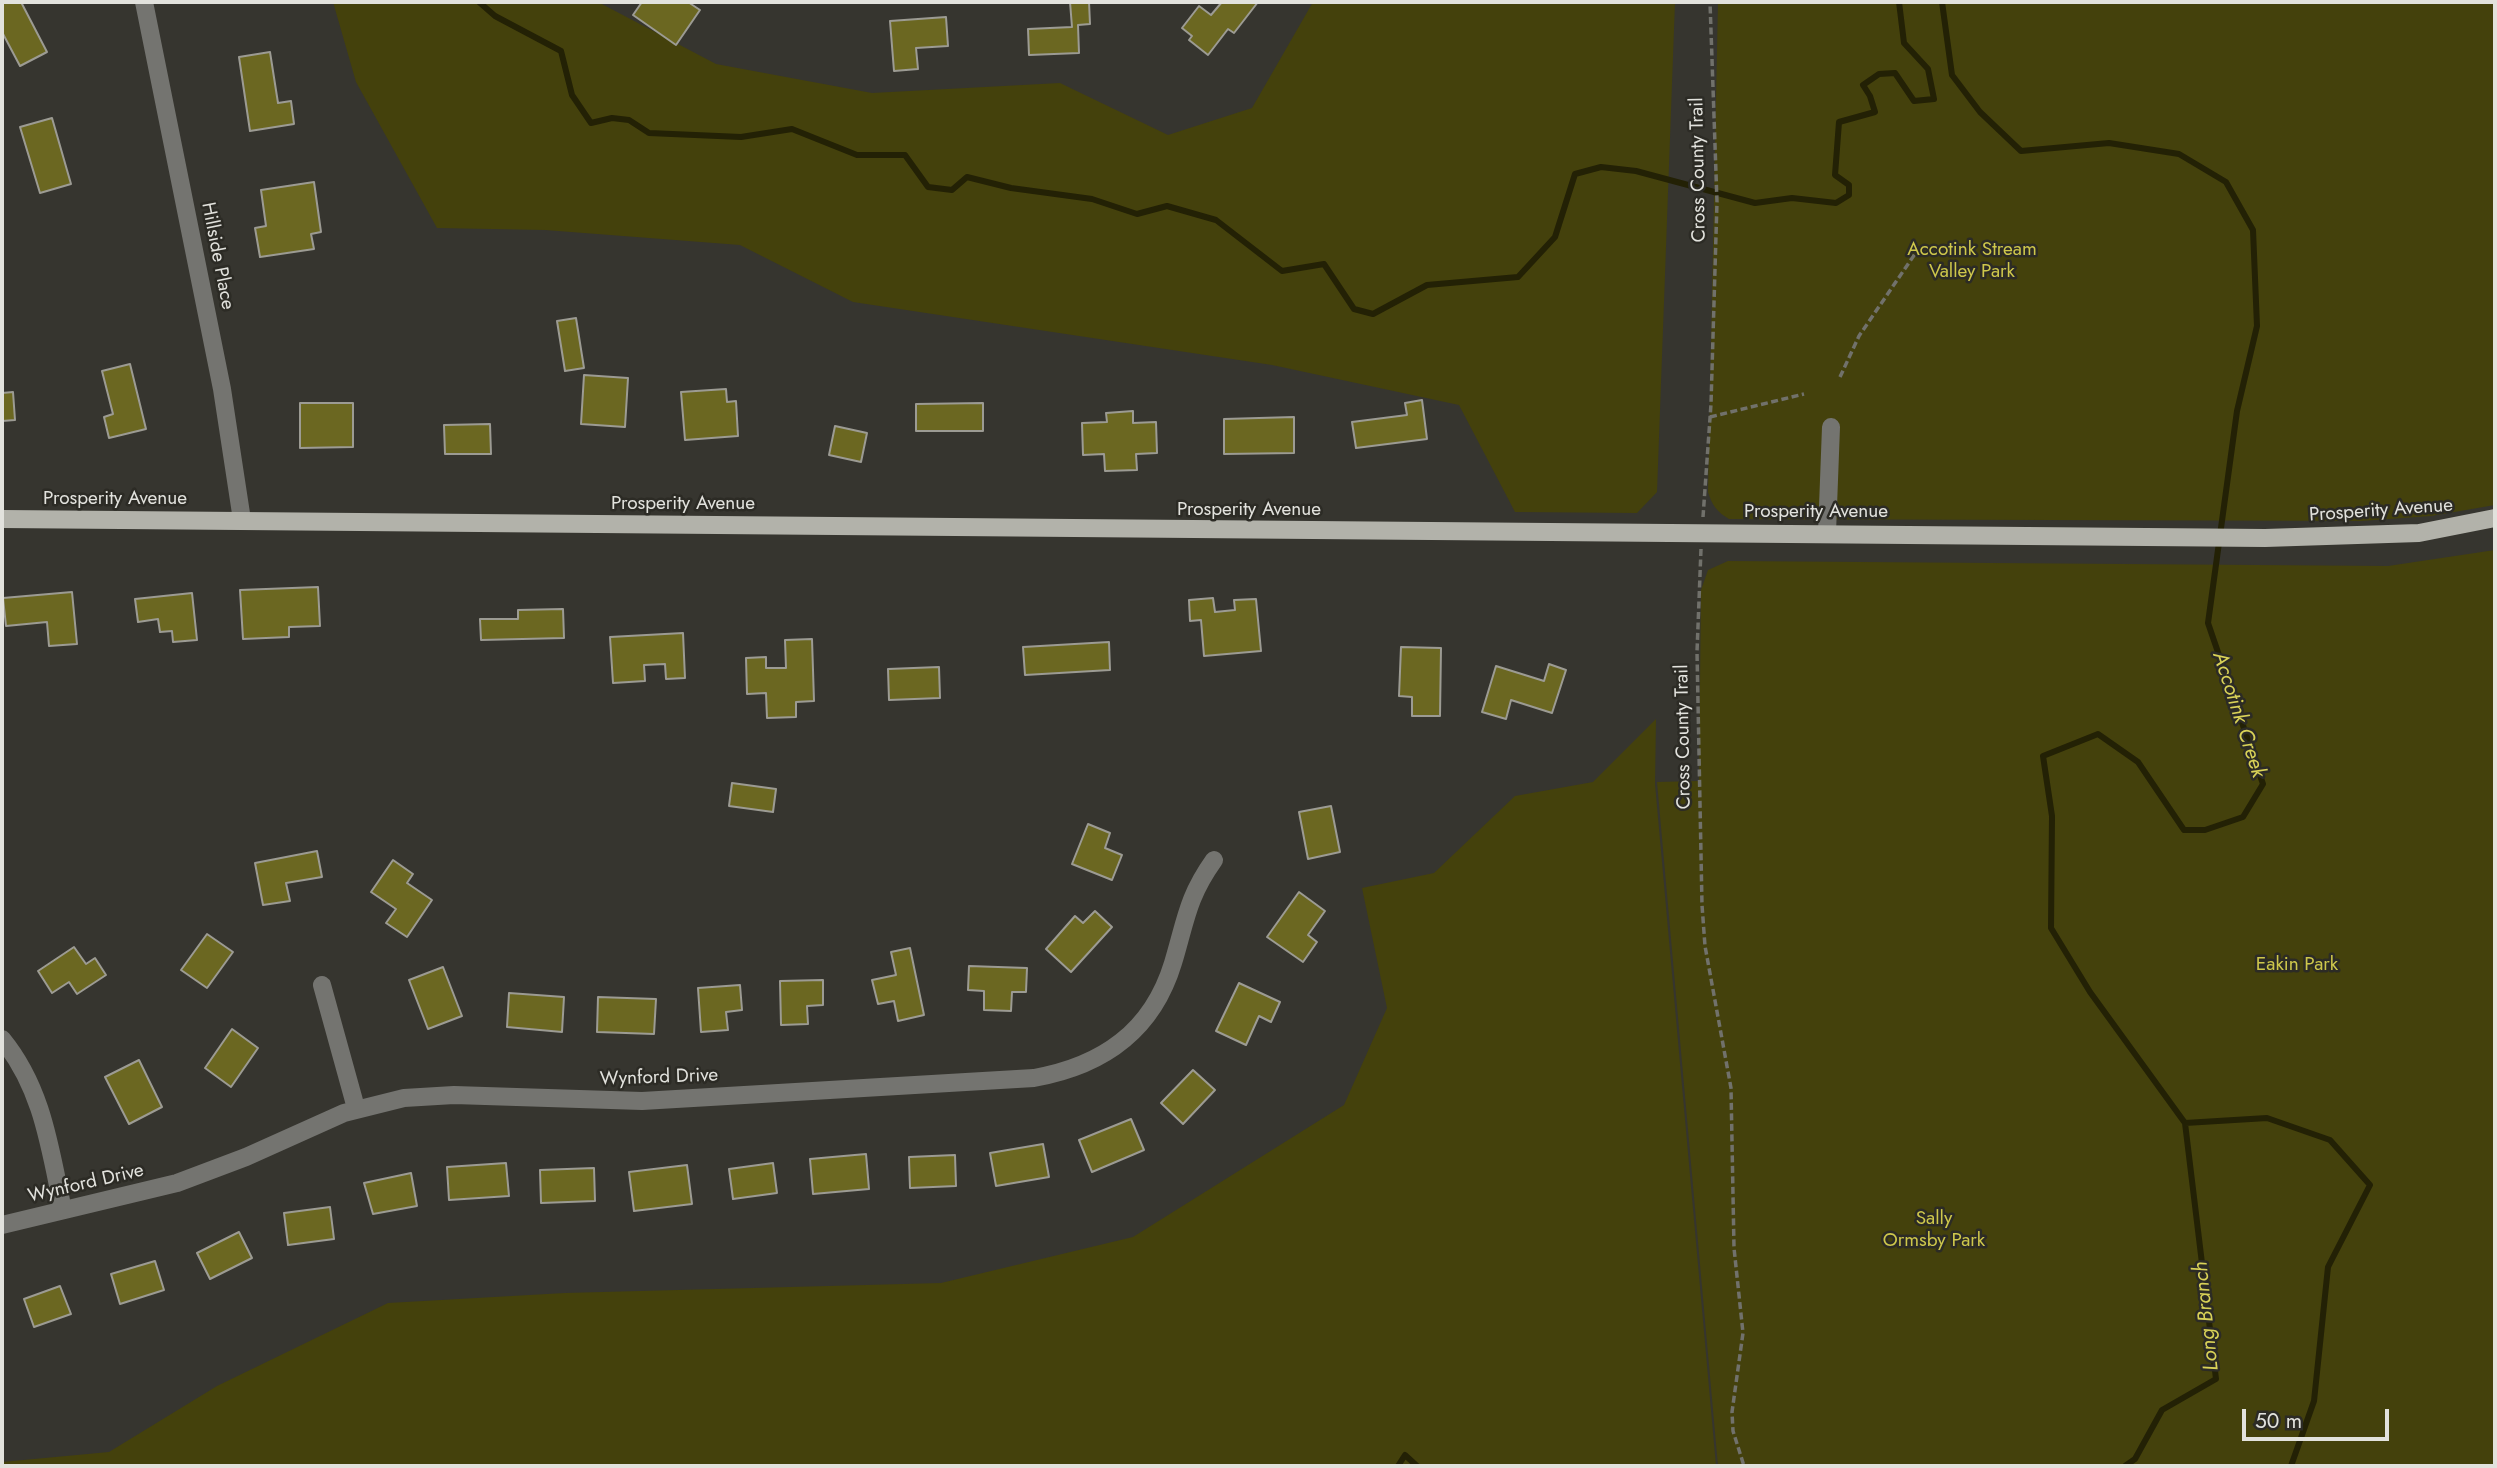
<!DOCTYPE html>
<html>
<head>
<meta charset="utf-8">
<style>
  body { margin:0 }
  #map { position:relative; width:2497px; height:1468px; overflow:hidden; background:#36352f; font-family:Jost,sans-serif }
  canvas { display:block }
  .frame { position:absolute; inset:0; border:4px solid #e2e2dd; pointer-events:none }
  .scale { position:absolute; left:2242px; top:1409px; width:147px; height:32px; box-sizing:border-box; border:4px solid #e2e2dd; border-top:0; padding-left:9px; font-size:21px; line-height:24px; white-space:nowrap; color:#e2e2dd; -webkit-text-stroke:5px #2c2b25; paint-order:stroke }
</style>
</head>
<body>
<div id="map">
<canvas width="2497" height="1468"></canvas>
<div class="frame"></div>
<div class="scale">50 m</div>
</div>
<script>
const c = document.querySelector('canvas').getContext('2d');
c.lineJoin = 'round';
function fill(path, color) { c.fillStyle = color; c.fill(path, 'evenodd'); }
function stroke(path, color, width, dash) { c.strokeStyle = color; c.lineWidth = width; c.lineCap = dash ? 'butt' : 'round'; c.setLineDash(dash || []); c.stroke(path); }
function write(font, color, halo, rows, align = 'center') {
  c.font = font + ' Jost,sans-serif'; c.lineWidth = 5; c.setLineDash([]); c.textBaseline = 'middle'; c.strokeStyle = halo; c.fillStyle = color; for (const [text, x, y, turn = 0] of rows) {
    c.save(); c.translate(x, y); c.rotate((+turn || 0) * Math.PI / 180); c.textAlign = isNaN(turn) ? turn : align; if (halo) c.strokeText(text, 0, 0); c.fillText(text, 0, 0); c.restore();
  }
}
fill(new Path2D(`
  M333 2H598L716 64 872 93 1060 83 1168 135 1252 108 1313 2H1675L1657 492 1637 513 1515 512 1459 405 1272 365 853 302 740 245 545 230 437 228 356 82Z
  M1718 2H2495V505L2431 516 2361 521 1729 519C1717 512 1712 505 1708 492Z
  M2495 550V1466H1718L1657 782 1699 781 1701 590 1708 570 1728 561 2388 566Z
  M1656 719 1655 784 1716 1466H2V1462L109 1452 217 1386 388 1303 565 1293 941 1283 1133 1237 1344 1105 1387 1008 1362 888 1434 873 1515 796 1593 782Z`), '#44410c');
stroke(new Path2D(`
  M479 2 495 16 561 51 572 95 591 123 612 118 629 120 649 133 741 137 792 129 857 155H905L928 187 952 190 967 177 1011 188 1092 199 1137 214 1167 206 1216 220 1282 271 1324 264 1354 309 1373 314 1427 285 1518 277 1555 237 1575 174 1601 167 1636 171 1755 203 1792 198 1836 203 1849 195V185L1835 175 1839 122 1875 112 1870 96 1863 85 1879 74 1895 73 1914 101 1934 99 1928 69 1904 43 1899 2
  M1942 2 1952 75 1980 112 2021 151 2109 143 2179 154 2226 182 2253 230 2257 326 2237 411 2208 623 2263 784 2243 817 2205 830H2184L2138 762 2098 734 2043 756 2052 816 2051 928 2090 992 2185 1123 2267 1118 2330 1140 2370 1185 2328 1267 2314 1401 2291 1466
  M1398 1466 1405 1455 1417 1466
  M2125 1466 2135 1459 2162 1410 2216 1379 2185 1123`), '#232105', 6);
const building = new Path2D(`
  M2 2H21L47 52 20 66 2 32Z
  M642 2H688L700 10 676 45 633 15Z
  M1070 2H1089L1090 24 1078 25 1079 53 1029 55 1028 29 1072 27Z
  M1222 2H1258L1234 33 1228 29 1208 55 1189 40 1192 36 1182 28 1199 6 1211 15Z
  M946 17 948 46 916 48 918 69 894 71 890 21Z
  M270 52 278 103 291 101 294 124 250 131 239 57Z
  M52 118 71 184 40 193 20 127Z
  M314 182 321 232 311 234 314 249 260 257 255 228 266 226 261 190Z
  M576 318 584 368 565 371 557 321Z
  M130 364 146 429 109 438 104 417 113 414 102 371Z
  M584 375 628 378 625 427 581 424Z
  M726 389 727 402 736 401 738 436 685 440 681 392Z
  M13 392 15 420 2 421V393Z
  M1422 400 1427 439 1356 448 1352 422 1407 415 1405 403Z
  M300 403H353V447L300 448Z
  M983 403V431H916V404Z
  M1133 411V423L1156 422 1157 453 1136 454 1137 470 1105 471 1104 454 1083 455 1082 423 1107 422 1106 413Z
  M1294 417V453L1224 454V419Z
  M490 424 491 454H445L444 425Z
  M835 426 867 433 861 462 829 455Z
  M318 587 320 626 289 627V637L243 639 240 590Z
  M72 592 77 644 49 646 47 622 6 626 3 598Z
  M192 593 197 640 173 642 172 631 160 632 158 619 138 622 135 599Z
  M1213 598 1215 612 1235 610 1234 600 1256 599 1261 651 1204 656 1201 620 1190 621 1189 600Z
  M563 609 564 638 481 640 480 619H518V610Z
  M683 633 685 678 666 679 665 664 644 665 645 681 613 683 610 637Z
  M812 639 814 701 796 702V717L767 718 766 693 747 694 746 658 766 657V668H786L785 640Z
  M1109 642 1110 670 1025 675 1023 647Z
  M1401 647 1441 648 1440 716H1412V697L1399 696Z
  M1549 664 1566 670 1552 713 1511 700 1506 719 1482 712 1496 666 1544 681Z
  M939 667 940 698 889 700 888 669Z
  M732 783 776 789 773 812 729 806Z
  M1331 806 1340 852 1308 859 1299 812Z
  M1088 824 1110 833 1105 848 1122 855 1112 880 1072 864Z
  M317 851 322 877 286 883 290 901 263 905 255 863Z
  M393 860 413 874 407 883 432 900 407 937 386 923 396 909 371 892Z
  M1299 892 1325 911 1308 935 1317 942 1303 962 1267 937Z
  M1095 911 1112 927 1071 972 1046 949 1075 916 1083 923Z
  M207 934 233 952 207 988 181 970Z
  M74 947 86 964 95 958 106 975 77 994 69 982 52 993 38 971Z
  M910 948 924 1015 898 1021 894 1001 878 1004 872 980 896 975 891 952Z
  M969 966 1027 968 1026 992H1012L1011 1011 984 1010V991L968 990Z
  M443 967 462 1016 428 1029 409 980Z
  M823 980V1005L807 1006 808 1024 781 1025 780 981Z
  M1239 983 1280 1002 1271 1022 1259 1016 1246 1045 1216 1031Z
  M740 985 742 1010 726 1012 728 1030 701 1032 698 988Z
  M509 993 564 997 562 1032 507 1027Z
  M598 997 656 999 654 1034 597 1032Z
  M232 1029 258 1048 231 1087 205 1068Z
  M139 1060 162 1107 129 1124 105 1077Z
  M1193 1070 1215 1090 1183 1124 1161 1103Z
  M1131 1119 1144 1150 1092 1172 1079 1140Z
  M1043 1144 1049 1177 996 1186 990 1153Z
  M866 1154 869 1189 813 1194 810 1159Z
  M955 1155 956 1186 910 1188 909 1157Z
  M506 1163 509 1196 449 1200 447 1167Z
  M773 1163 777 1193 733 1199 729 1169Z
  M687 1165 692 1204 634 1211 629 1172Z
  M594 1168 595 1201 541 1203 540 1170Z
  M411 1173 417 1206 373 1214 364 1183Z
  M330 1207 334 1239 288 1245 284 1213Z
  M239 1232 252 1258 210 1279 197 1253Z
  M155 1261 164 1290 120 1304 111 1274Z
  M60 1286 71 1314 34 1327 24 1299Z`);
fill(building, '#6b6721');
stroke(building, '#9c9b93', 2);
stroke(new Path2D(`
  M1840 377 1859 336 1919 248
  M1710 417 1804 394
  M1703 517 1711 404 1717 202 1710 2
  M1701 549 1697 652 1702 905 1705 946 1731 1088 1734 1248 1743 1333 1732 1412 1733 1431 1744 1466`), '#71716b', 3.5, [7, 3.5]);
stroke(new Path2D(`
  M144 2 222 389 242 520
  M1827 533 1831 427
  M322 985 356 1108
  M2 1039C43 1089 50 1149 63 1210
  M2 1225 177 1183 246 1157 344 1113 404 1098 454 1095 642 1101 1034 1078C1102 1066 1152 1032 1173 963 1186 920 1187 898 1214 860`), '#747470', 18);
stroke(new Path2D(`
  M2 519 2265 538 2419 533 2495 518`), '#b2b2aa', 18);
write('19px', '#e2e2dd', '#2c2b25', [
  ["Cross County Trail",1699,170,-91],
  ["Hillside Place",217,256,79],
  ["Prosperity Avenue",115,499],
  ["Prosperity Avenue",683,504],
  ["Prosperity Avenue",1249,510],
  ["Prosperity Avenue",2381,511,-4],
  ["Prosperity Avenue",1816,512],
  ["Cross County Trail",1684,737,-91],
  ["Wynford Drive",659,1078,-2],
  ["Wynford Drive",86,1184,-13]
]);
write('19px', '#cec74b', '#2c2b25', [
  ["Accotink Stream",1972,250],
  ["Valley Park",1972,272],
  ["Eakin Park",2297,965],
  ["Sally",1934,1219],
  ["Ormsby Park",1934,1241]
]);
write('italic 21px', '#d9d257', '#2c2b25', [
  ["Accotink Creek",2238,715,72],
  ["Long Branch",2207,1316,-96]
]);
</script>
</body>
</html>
